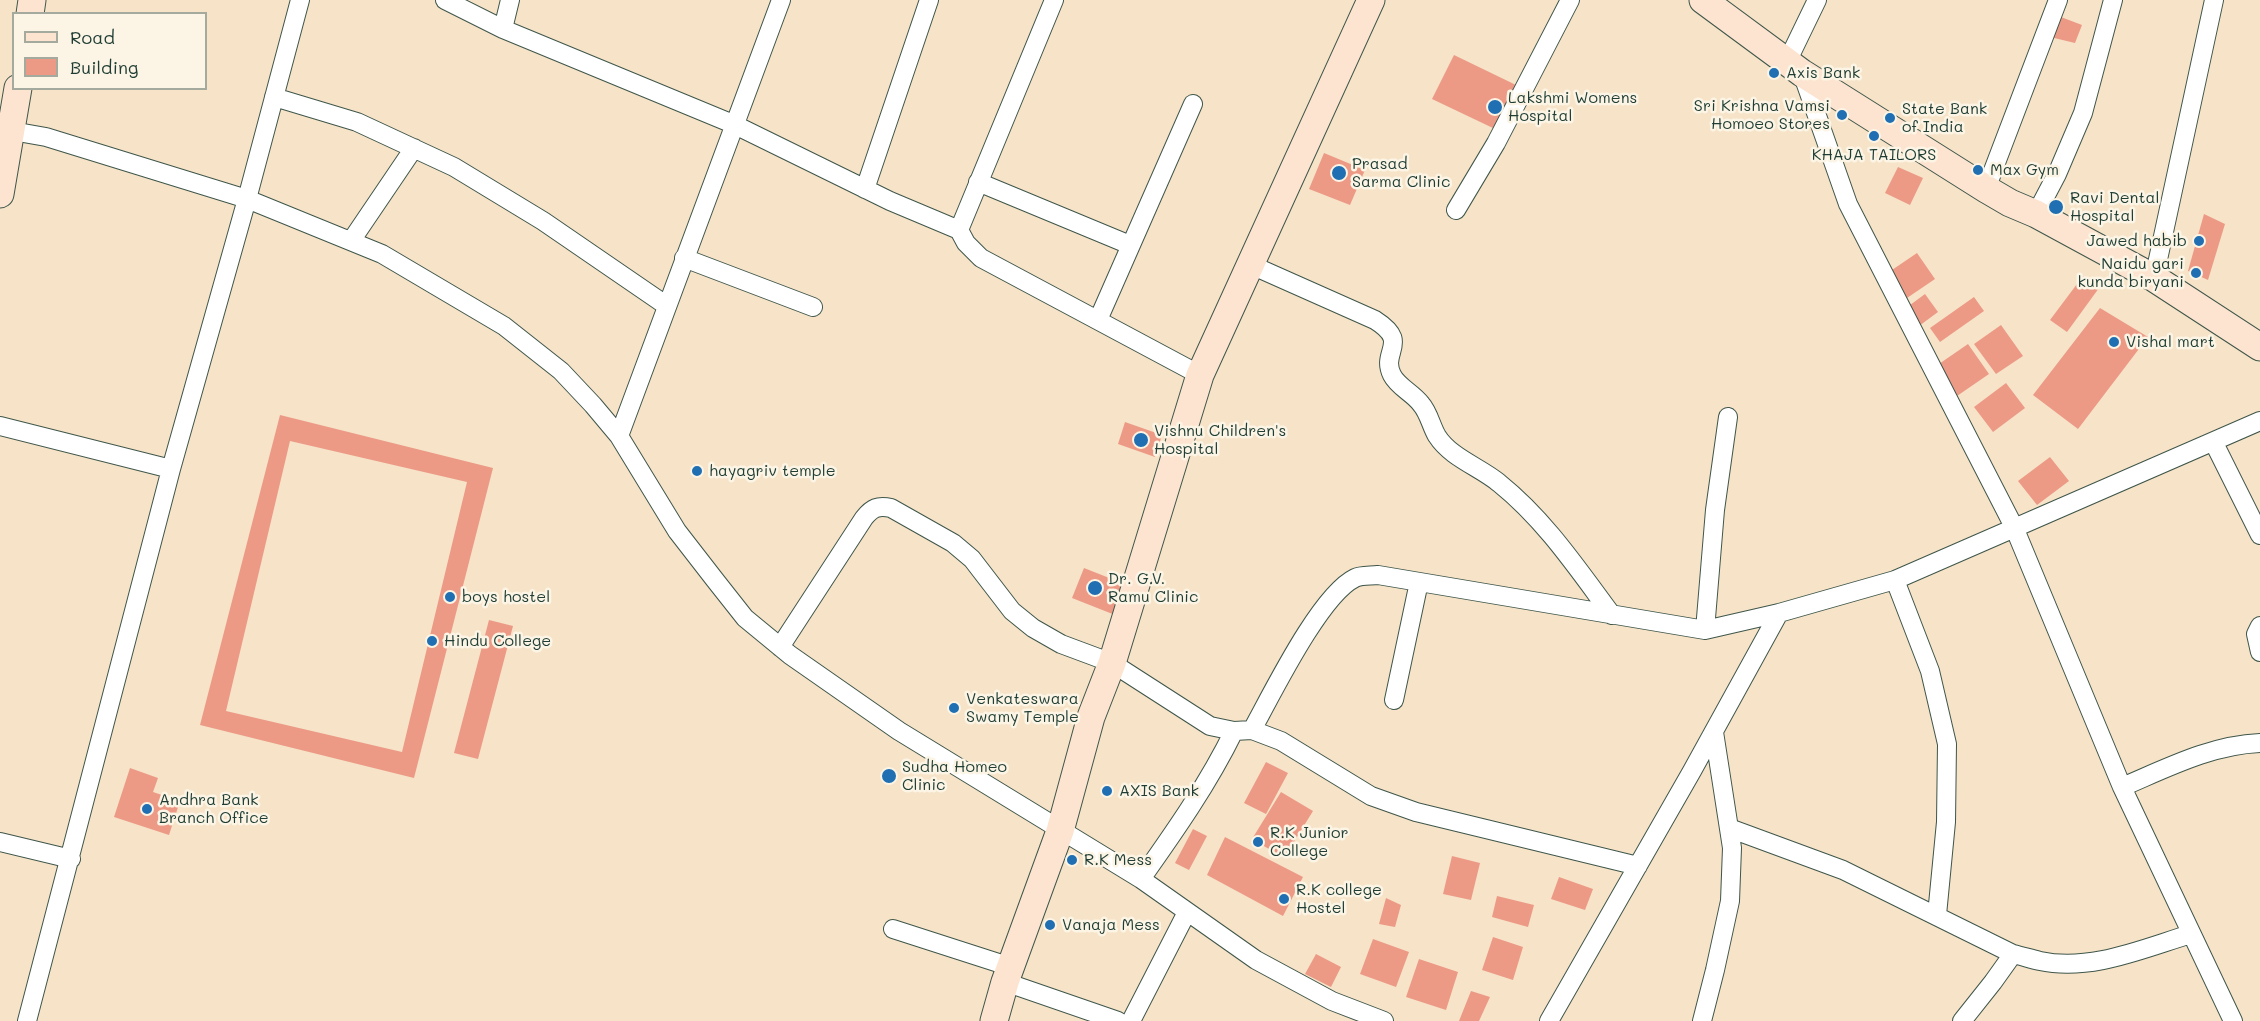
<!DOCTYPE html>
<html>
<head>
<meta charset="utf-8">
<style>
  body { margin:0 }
  #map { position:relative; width:2260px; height:1021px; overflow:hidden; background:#f6e3c8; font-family:Mali,sans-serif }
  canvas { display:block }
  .legend { position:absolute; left:12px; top:12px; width:195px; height:78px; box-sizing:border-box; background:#fcf5e5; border:2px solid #a4ab9e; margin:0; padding:8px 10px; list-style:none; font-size:18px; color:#1f3d34 }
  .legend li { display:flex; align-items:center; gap:12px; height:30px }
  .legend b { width:30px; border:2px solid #a4ab9e }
</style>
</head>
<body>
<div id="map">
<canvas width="2260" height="1021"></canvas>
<ul class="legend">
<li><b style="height:8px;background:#fde4d0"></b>Road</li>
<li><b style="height:16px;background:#ec9a86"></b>Building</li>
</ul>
</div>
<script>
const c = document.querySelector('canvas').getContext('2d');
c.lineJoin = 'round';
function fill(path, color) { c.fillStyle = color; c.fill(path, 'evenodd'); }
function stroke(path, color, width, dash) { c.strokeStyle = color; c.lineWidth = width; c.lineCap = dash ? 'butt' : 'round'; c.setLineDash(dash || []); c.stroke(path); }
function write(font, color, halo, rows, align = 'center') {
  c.font = font + ' Mali,sans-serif'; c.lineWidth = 5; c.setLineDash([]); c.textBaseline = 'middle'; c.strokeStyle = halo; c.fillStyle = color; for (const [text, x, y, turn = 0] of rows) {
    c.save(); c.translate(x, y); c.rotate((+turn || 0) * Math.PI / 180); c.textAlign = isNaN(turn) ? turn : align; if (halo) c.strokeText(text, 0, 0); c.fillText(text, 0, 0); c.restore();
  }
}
fill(new Path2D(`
  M2053 14 2082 25 2075 43 2050 37Z
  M1454 55 1516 85 1495 129 1432 99Z
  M1324 153 1365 170 1350 205 1309 189Z
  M1898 167 1923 178 1910 205 1885 193Z
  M2204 214 2225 224 2208 280 2188 271Z
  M1917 253 1935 279 1907 298 1889 272Z
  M2083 276 2099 288 2067 332 2050 320Z
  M1925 294 1938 312 1919 326 1906 308Z
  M1974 297 1984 311 1940 342 1930 328Z
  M2100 308 2148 337 2078 429 2033 395Z
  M2001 325 2023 356 1996 374 1974 344Z
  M1968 344 1989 374 1957 396 1936 366Z
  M2006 383 2025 408 1993 432 1974 407Z
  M280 415 493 468 414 778 200 725ZM290 441 467 482 402 752 226 711Z
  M1125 422 1162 435 1155 457 1118 444Z
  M2050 457 2069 481 2037 505 2018 481Z
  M1084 568 1127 585 1115 615 1072 598Z
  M489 620 513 626 478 759 454 753Z
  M1266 762 1288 773 1266 814 1244 803Z
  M130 768 158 778 153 792 180 801 169 835 114 817Z
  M1281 792 1313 811 1284 858 1252 839Z
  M1193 829 1207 836 1189 870 1175 863Z
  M1225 837 1303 877 1283 916 1207 875Z
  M1452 856 1480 863 1471 900 1443 894Z
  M1559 877 1593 889 1585 910 1551 899Z
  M1497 896 1534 905 1528 927 1492 917Z
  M1386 898 1401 905 1395 927 1379 924Z
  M1493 937 1523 947 1513 980 1482 970Z
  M1373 939 1409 952 1396 987 1360 974Z
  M1316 954 1341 967 1331 987 1305 974Z
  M1419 959 1458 972 1446 1010 1406 997Z
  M1471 991 1490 997 1479 1021H1459Z`), '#ec9a86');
const street = new Path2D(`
  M445 0 503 29 733 124 890 201 959 230
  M1054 0 959 230 966 243 981 258 1200 375
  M503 29 510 0
  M1787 62 1817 0
  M1802 73 1848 204 2014 527 2122 787 2233 1021
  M274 97 357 122 454 167 543 221 667 306
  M12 131 46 137 247 199 382 254 504 326 561 371 593 405 619 436 677 531 715 580 745 618 790 655 899 731 1141 879 1256 960 1332 1001 1384 1021
  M978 182 1130 245
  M865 189 929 0
  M1986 189 2058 0
  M1456 210 1496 143 1570 0
  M2036 214 2057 174 2083 113 2113 0
  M351 241 414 148
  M684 258 813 307
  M1249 264 1375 320C1411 343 1380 351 1392 375 1398 387 1413 393 1421 404 1429 413 1431 426 1437 436 1451 458 1480 467 1499 483 1545 520 1577 568 1612 615
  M2154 278 2214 0
  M1098 320 1193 104
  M0 426 171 469
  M619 436 781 0
  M2214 443 2260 535
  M1895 580 1930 671 1947 744 1946 822 1937 915
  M2260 626 2256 634 2260 652
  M1705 630 1715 510 1728 417
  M780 647 864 518C872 508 878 505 891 508L953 543 972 559 1012 611 1033 628 1061 644 1112 663 1210 726 1234 731 1252 730 1281 741 1371 796 1416 812 1638 866
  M1394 700 1419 582
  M1252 730C1272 694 1320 595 1355 578 1361 575 1371 576 1378 575L1705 630 1779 613
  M2122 787C2167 768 2211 745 2260 743
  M1729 828 1843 870 2013 954C2022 956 2031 959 2040 961 2091 972 2144 948 2191 934
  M0 842 71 859
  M1141 879C1175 831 1208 784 1234 731
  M893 929 1011 967
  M1005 982 1118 1021
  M27 1021 171 469 247 199 300 0
  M1131 1021 1187 912
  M1549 1021 1692 771 1779 613 1895 580 2260 421
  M1702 1021 1715 970 1730 901 1732 848 1714 732
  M1962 1021 1993 982 2013 954`);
const secondary = new Path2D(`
  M1703 0 1802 73 1986 189 2010 203 2036 214 2154 278 2260 347
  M30 14 32 0
  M0 194 18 88
  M994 1021 1005 982 1060 831 1091 717 1112 663 1200 375 1371 0`);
stroke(street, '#3f564a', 20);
stroke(secondary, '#3f564a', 29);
stroke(street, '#fff', 18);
stroke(secondary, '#fde4d0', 27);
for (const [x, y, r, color] of [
  [1774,73,6,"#1f6fb2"],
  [1495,107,8,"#1f6fb2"],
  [1842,115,6,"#1f6fb2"],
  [1890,118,6,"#1f6fb2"],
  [1874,136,6,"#1f6fb2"],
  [1978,170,6,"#1f6fb2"],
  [1339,173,8,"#1f6fb2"],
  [2056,207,8,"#1f6fb2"],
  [2199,241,6,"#1f6fb2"],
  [2196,273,6,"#1f6fb2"],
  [2114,342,6,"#1f6fb2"],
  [1141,440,8,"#1f6fb2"],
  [697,471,6,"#1f6fb2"],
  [1095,588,8,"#1f6fb2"],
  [450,597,6,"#1f6fb2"],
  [432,641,6,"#1f6fb2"],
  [954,708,6,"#1f6fb2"],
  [889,776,8,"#1f6fb2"],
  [1107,791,6,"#1f6fb2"],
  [147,809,6,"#1f6fb2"],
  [1258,842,6,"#1f6fb2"],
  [1072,860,6,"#1f6fb2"],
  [1284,899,6,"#1f6fb2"],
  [1050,925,6,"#1f6fb2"]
]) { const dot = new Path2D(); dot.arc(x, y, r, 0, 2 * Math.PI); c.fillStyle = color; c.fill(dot); stroke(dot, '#fcf5e5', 2); }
write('16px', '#1f3d34', '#fcf5e5', [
  ["Axis Bank",1786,73],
  ["Lakshmi Womens",1508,98],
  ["Hospital",1508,116],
  ["Sri Krishna Vamsi",1830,106,"right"],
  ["Homoeo Stores",1830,124,"right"],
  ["State Bank",1902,109],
  ["of India",1902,127],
  ["KHAJA TAILORS",1874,155,"center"],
  ["Prasad",1352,164],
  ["Sarma Clinic",1352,182],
  ["Max Gym",1990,170],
  ["Ravi Dental",2070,198],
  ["Hospital",2070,216],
  ["Jawed habib",2187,241,"right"],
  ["Naidu gari",2184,264,"right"],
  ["kunda biryani",2184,282,"right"],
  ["Vishal mart",2126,342],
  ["Vishnu Children's",1154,431],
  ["Hospital",1154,449],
  ["hayagriv temple",709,471],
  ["Dr. G.V.",1108,579],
  ["Ramu Clinic",1108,597],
  ["boys hostel",462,597],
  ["Hindu College",444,641],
  ["Venkateswara",966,699],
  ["Swamy Temple",966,717],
  ["Sudha Homeo",902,767],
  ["Clinic",902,785],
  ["AXIS Bank",1119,791],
  ["Andhra Bank",159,800],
  ["Branch Office",159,818],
  ["R.K Junior",1270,833],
  ["College",1270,851],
  ["R.K Mess",1084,860],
  ["R.K college",1296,890],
  ["Hostel",1296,908],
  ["Vanaja Mess",1062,925]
], 'left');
</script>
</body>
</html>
